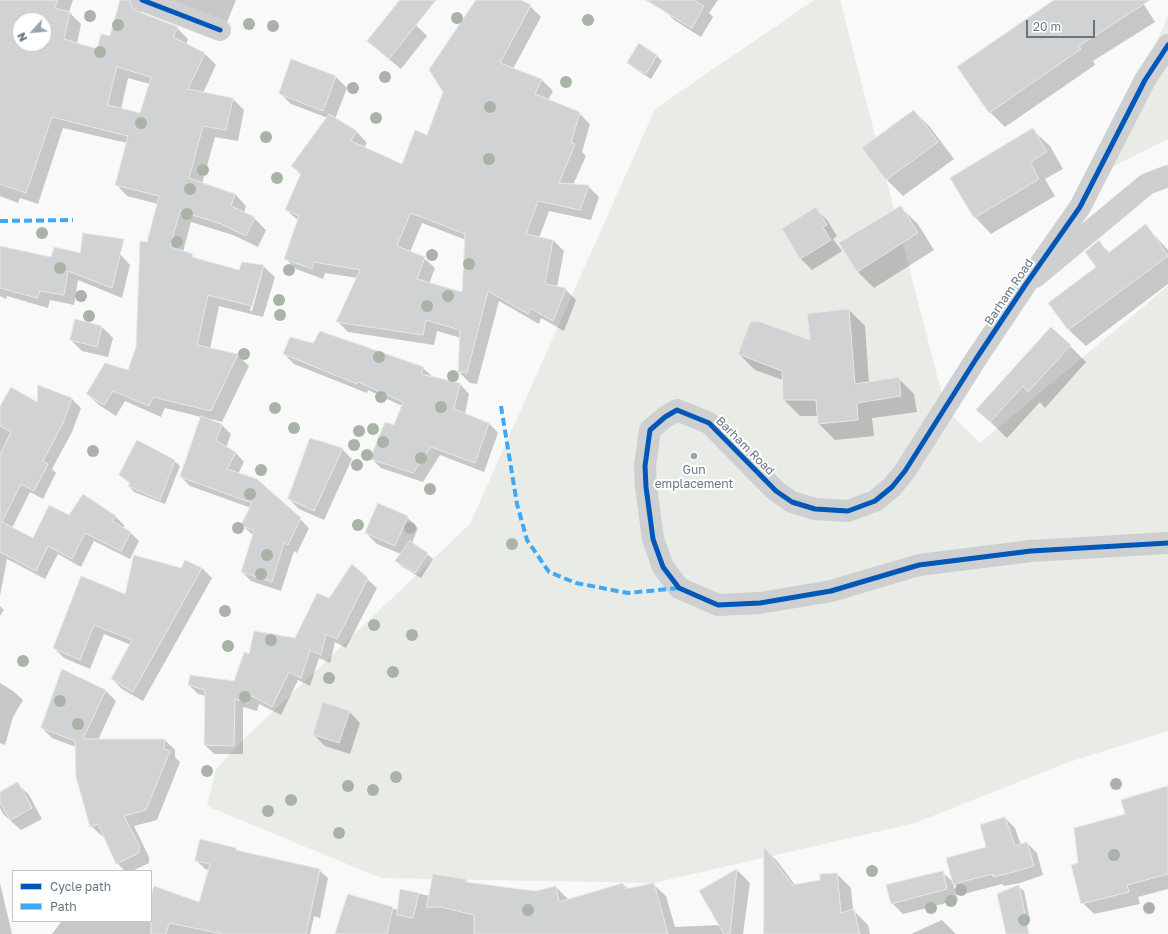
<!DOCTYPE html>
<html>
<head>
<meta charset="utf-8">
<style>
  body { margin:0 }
  #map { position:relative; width:1168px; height:934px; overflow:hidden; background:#f9f9f9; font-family:"Golos Text",sans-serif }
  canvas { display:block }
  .legend { position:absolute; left:12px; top:870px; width:140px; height:52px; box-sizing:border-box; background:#fff; border:1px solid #c1c8cd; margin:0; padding:5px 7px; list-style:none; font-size:12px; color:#657683 }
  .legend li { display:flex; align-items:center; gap:8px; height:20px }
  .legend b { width:20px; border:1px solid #c1c8cd }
  .north { position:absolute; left:12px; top:12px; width:40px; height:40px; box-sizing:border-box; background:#fff; border:1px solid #c1c8cd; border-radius:50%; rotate:243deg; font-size:11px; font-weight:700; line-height:16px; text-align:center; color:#657683 }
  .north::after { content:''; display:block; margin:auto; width:14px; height:18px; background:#99a4ac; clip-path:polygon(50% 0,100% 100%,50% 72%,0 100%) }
  .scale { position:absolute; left:1026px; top:20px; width:69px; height:18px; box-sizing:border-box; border:2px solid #657683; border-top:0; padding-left:5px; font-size:12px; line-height:14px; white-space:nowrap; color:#657683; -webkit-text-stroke:3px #fff; paint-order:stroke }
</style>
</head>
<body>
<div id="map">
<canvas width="1168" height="934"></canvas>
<ul class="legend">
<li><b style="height:5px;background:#0057b8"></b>Cycle path</li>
<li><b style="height:5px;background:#3fa9f5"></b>Path</li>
</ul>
<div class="north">N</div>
<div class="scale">20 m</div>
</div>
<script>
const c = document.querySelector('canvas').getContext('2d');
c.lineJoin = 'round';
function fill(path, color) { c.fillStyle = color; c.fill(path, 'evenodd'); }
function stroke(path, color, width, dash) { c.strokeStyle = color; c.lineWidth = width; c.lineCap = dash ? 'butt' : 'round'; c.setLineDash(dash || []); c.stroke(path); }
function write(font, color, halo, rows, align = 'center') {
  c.font = font + ' "Golos Text",sans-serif'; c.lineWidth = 4; c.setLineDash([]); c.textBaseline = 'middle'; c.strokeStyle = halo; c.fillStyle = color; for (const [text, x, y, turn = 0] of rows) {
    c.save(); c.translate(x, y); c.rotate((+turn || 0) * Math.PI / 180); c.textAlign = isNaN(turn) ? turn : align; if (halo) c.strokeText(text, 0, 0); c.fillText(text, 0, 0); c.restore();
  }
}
fill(new Path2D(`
  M814 0H840L946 410 980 443 1168 286V731L1066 763 915 823 654 883 381 878 207 806 216 769 242 741 470 524 655 109Z
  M1168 16V139L1098 174Z`), '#e8ebe6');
fill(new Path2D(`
  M0 0H73L69 12 81 24 77 44 97 50 111 38 121 0H149L141 8V14L177 28 188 39 186 45 205 54 216 65 203 93 233 99 244 110 238 141 215 137 202 184 235 194 246 206 244 213 254 218 266 230 258 247 233 235 191 222 183 252 192 255 197 260 240 271 263 266 275 277 263 317 219 306 210 349 237 355 249 366 222 422 212 419 211 421 222 425 231 434 226 448 235 452 244 462 238 474 300 519 309 528 297 553 294 551 281 591 251 581 242 572 253 535 242 525 251 508 190 486 181 477 201 417 165 408 161 417 125 401 116 416 99 405 87 394 129 371 137 347 147 244 158 204 127 196 116 184 127 143 63 128 38 204 20 198 18 203 0 196ZM20 20H44V44H20ZM128 78 150 84 141 114 121 109ZM260 274H262L252 311H250Z
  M160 0H236L227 22Z
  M477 0H519L530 6 541 17 513 69 542 80 553 91 548 100 579 113 590 124 582 152 586 156 573 185 588 186 599 197 591 220 549 211 539 238 553 240 564 251 557 287 565 289 576 300 564 331 541 318 539 324 499 301 477 384 470 383 459 372 461 338 437 331 434 345 348 332 338 322 358 278 325 273 323 279 296 269 285 258 299 221 286 210 301 175 292 166 328 118 291 104 280 93 336 77 347 88 335 119 357 132 367 143 364 148 403 166 428 136ZM422 223 466 240 463 293 429 284 435 268 424 258 410 252Z
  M670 0H718L709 13 713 17 701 37 674 20 664 10Z
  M1077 0H1141L1155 22 1093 61 1095 65 1005 127 990 112Z
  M395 8 416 25 427 36 401 69 380 52 369 41Z
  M639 45 657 56 662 61 651 79 634 68 628 63Z
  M914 111 930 127 954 159 903 196 887 180 864 148Z
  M1033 130 1050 146 1063 169 1045 179 1055 196 991 234 975 217Z
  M901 208 918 224 934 250 874 288 857 271Z
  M816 209 827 220 837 236 833 239 842 251 812 270 801 259 783 229Z
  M1146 226 1168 250V284L1086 346 1069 330 1049 303 1097 267 1099 242 1110 253Z
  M0 247 52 258 120 254 130 265 122 298 78 280 74 305 50 300 48 308 7 296 6 299 0 296Z
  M849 310 865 326 869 383 898 378 914 394 917 412 872 418 874 436 835 440 819 424 818 416H800L784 400 783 380 755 370 739 354 811 341Z
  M76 320 102 327 113 338 108 357 82 351 71 340Z
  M314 344 423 368 433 377 460 384 469 394 465 414 489 423 498 433 484 472 440 455 423 482 381 468 372 459 395 426 402 406 368 390 367 393 294 364 284 354Z
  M1070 346 1086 362 1045 408 1040 402 1007 438 978 410Z
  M39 387 72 399 81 408 72 432 52 469 56 473 43 499 30 492 12 528 33 539 69 517 83 495 116 517 125 526 122 528 130 532 139 541 130 559 94 541 81 567 58 554 45 579 7 559 0 596V408L38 404Z
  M342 449 352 459 324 520 299 509 289 499Z
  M174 461 180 466 165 504 134 492 129 486 131 484 120 475Z
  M407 517 418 528 412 543 427 554 433 559 421 578 401 566 396 561 401 554 377 544 366 533Z
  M185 561 202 568 212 578 143 701 122 689 112 679 131 645 104 634 90 669 64 658 54 648 125 595 182 570Z
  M367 579 377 588 346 648 335 642 330 663 319 658 310 686 298 680 281 715 259 704 257 711 243 707V754H214L205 745 206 696 198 694 189 685 235 682 250 655 296 639 329 600Z
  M0 606 4 610 0 616Z
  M0 683 13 691 23 700 13 717 5 745 0 743Z
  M106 691 116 701 98 740H165L175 750V757L180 762 157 820 134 826 149 857V863L132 871H125L117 863 104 836H102L91 826 76 747 52 738 42 728Z
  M349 711 360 723 350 754 325 746 314 735Z
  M18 784 29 795 42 819 21 830 3 814 0 808V793Z
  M1005 818 1015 828 1021 845 1027 843 1037 853 1043 875 1020 883 1004 886 1002 884 964 894 953 883 958 900 903 914 892 903 942 872 954 883 988 847Z
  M1168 829V889L1138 897 1140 904 1094 914 1082 902Z
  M236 849 238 851 319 870 328 878 320 918 314 916 310 934H52L61 922 63 921H151V899L200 903 209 870 205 869 196 860Z
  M765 849 778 862 795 885 821 881 837 874 851 888 853 910 868 925 870 934H765Z
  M737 870 750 883 743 934H343L349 895 398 910 401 890 430 896 466 880 470 884 535 892 556 887 569 900 623 884 629 890 653 884 666 896 675 927 719 925 701 891Z
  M0 883 12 934H0Z
  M1018 886 1024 891 1030 920 1009 925Z
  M942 920 956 934H911Z`), '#0003');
const building = new Path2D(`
  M0 0H58L55 8 70 12 64 39 97 49 101 34 110 36 120 0H130L132 8 137 11 178 27 173 37 205 53 188 89 233 98 226 130 203 126 189 178 235 194 231 206 255 217 246 236 221 224 180 211 170 247 193 254 192 257 239 270 242 262 264 265 252 306 208 295 197 345 238 354 211 411 153 397 149 406 113 391 104 405 86 394 105 363 128 370 136 347 140 241 147 242 159 196 115 185 128 136 52 117 26 193 0 184ZM20 20H44V44H20ZM117 67 151 77 140 113 108 105Z
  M400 0H436L389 59 367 41Z
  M476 0H521L531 5 500 63 542 79 535 94 580 112 571 143 575 144 559 183 589 185 580 210 538 201 526 234 553 240 545 284 566 288 553 321 530 308 528 314 488 291 467 373 458 372 460 330 426 320 423 335 336 322 360 270 314 262 312 269 284 259 299 216 285 210 301 173 291 166 329 114 357 131 351 141 402 164 415 130 427 135 443 92 429 70ZM411 213 465 234 462 292 417 279 425 257 397 246Z
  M646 0H694L704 6 692 28Z
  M1054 0H1150L1079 46 1081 49 989 113 957 67Z
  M639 43 657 55 646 74 627 63Z
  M291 59 336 76 323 111 279 94Z
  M914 110 938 142 886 180 862 148Z
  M1033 128 1047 152 1030 162 1039 179 974 218 950 178Z
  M901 206 918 233 857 272 839 243Z
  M816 207 827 225 823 227 831 240 800 259 782 229Z
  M1146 224 1168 256 1068 330 1048 303 1096 267 1085 252 1099 240 1108 253Z
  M83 233 124 239 112 288 68 271 64 295 40 291 37 298 0 288V246L51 257 54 247 80 253Z
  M849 309 855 384 899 377 901 396 857 403 858 420 818 424 816 400H783L782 371 738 354 750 322 758 321 810 340 807 314Z
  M75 319 102 326 97 347 70 340Z
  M1051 327 1071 345 1028 392 1023 386 990 422 976 410Z
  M320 331 424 367 421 374 460 383 454 409 489 423 475 463 431 447 413 473 370 459 385 422 394 425 403 402 358 382 357 384 283 354 290 337 313 343Z
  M38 385 72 398 63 423 43 461 48 464 34 491 21 484 2 522 33 538 49 505 69 515 83 494 116 516 112 521 131 532 121 551 85 533 72 559 48 546 36 571 0 552V455L11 432 0 426V406L11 387 37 402Z
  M201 416 222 424 216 441 236 452 227 469 257 479 301 518 288 545 284 543 272 582 241 572 254 531 241 525 252 503 180 477Z
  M310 438 343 448 314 511 288 499Z
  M137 440 175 460 160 500 128 486 130 483 119 475Z
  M378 503 408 516 395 546 365 533Z
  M410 541 428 553 415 573 395 561Z
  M134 555 181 568 185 560 202 568 133 692 111 679 132 640 94 625 80 660 53 648 81 576 125 594Z
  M352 564 368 578 337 639 326 634 321 655 310 650 301 678 289 672 272 707 250 695 248 703 235 699 234 746 204 745 205 690 188 685 190 675 234 681 244 652 249 654 254 631 295 638 317 593 329 598Z
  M62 669 106 690 83 739H165L164 749 170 751 146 810 124 816 139 845V853L116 864 98 824 90 827 76 777 75 741 41 728Z
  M323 702 350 711 339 743 313 735Z
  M18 782 32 808 10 820 0 802V792Z
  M1168 786V874L1127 885 1129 892 1081 904 1071 865 1078 863 1074 828 1125 814 1121 800Z
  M1005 817 1015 846 1027 842 1034 866 1010 873 993 877V874L953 884 946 858 986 847 980 825Z
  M200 839 236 848V850L320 869 306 934H223L169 923 166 934H151V896L154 886 199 902 210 864 195 861Z
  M764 847 792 885 820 880V874L837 873 841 913 854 909 860 934H764Z
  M737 869 730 934H724L699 891Z
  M943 871 947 889 891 904 886 885Z
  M433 874 466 879 465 882 535 891 556 886 559 902 623 883 625 889 654 883 668 934H474V915L441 907H427Z
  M1019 885 1029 934H1006L997 894Z
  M400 889 419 893 413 918 397 915Z
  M348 894 393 907 387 934H335Z`);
fill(building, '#d0d2d3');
stroke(building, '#e8e8e8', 1);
stroke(new Path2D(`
  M142 0 220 30
  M1035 277 1147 184 1168 176`), '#cecfd0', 22);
stroke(new Path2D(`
  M1168 45 1145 80 1080 207 1026 284 976 359 905 471 892 487 875 501 848 511 815 509 792 502 776 491 709 423 677 410 665 417 650 430 645 466 646 487 653 539 663 567 679 588 718 605 760 603 831 591 919 565 1031 551 1168 543`), '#cecfd0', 22);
stroke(new Path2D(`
  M0 221 73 220
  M501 406 517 504 527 540 549 572 576 583 628 593 679 588`), '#3fa9f5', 4, [8, 4]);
stroke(new Path2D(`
  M142 0 220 30
  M1168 45 1145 80 1080 207 1026 284 976 359 905 471 892 487 875 501 848 511 815 509 792 502 776 491 709 423 677 410 665 417 650 430 645 466 646 487 653 539 663 567 679 588 718 605 760 603 831 591 919 565 1031 551 1168 543`), '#0057b8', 5);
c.fillStyle = '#a9b3a7';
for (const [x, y] of [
  [90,16],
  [457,18],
  [588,20],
  [249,24],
  [118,25],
  [273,26],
  [100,52],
  [385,77],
  [566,82],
  [353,88],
  [490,107],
  [376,118],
  [141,123],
  [266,137],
  [489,159],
  [203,170],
  [277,178],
  [190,189],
  [187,214],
  [42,233],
  [177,242],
  [432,255],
  [469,264],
  [60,268],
  [289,270],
  [81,296],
  [448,296],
  [279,300],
  [427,306],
  [280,315],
  [89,316],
  [244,354],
  [379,357],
  [453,376],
  [381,397],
  [441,407],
  [275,408],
  [294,428],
  [373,429],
  [359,431],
  [383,442],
  [354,445],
  [93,451],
  [367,455],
  [421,458],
  [357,465],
  [261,470],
  [430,489],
  [250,494],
  [358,525],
  [238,528],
  [410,528],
  [512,544],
  [267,555],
  [261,574],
  [225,611],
  [374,625],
  [412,635],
  [271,640],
  [228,646],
  [23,661],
  [393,672],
  [329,678],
  [245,697],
  [60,701],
  [78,724],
  [207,771],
  [396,777],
  [1116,784],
  [348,786],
  [373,790],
  [291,800],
  [268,811],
  [339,833],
  [1114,855],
  [872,871],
  [961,890],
  [951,901],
  [931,908],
  [1149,908],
  [528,910],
  [1024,920]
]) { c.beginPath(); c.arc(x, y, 6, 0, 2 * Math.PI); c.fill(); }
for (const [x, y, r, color] of [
  [694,456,4,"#99a4ac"]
]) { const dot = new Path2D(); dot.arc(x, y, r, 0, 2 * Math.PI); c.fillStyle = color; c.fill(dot); stroke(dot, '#fff', 1.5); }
write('12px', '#657683', '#fff', [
  ["Barham Road",1009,292,-56],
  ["Barham Road",745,446,45]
]);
write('12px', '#657683', '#fff', [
  ["Gun",694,470],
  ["emplacement",694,484]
]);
</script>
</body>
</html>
